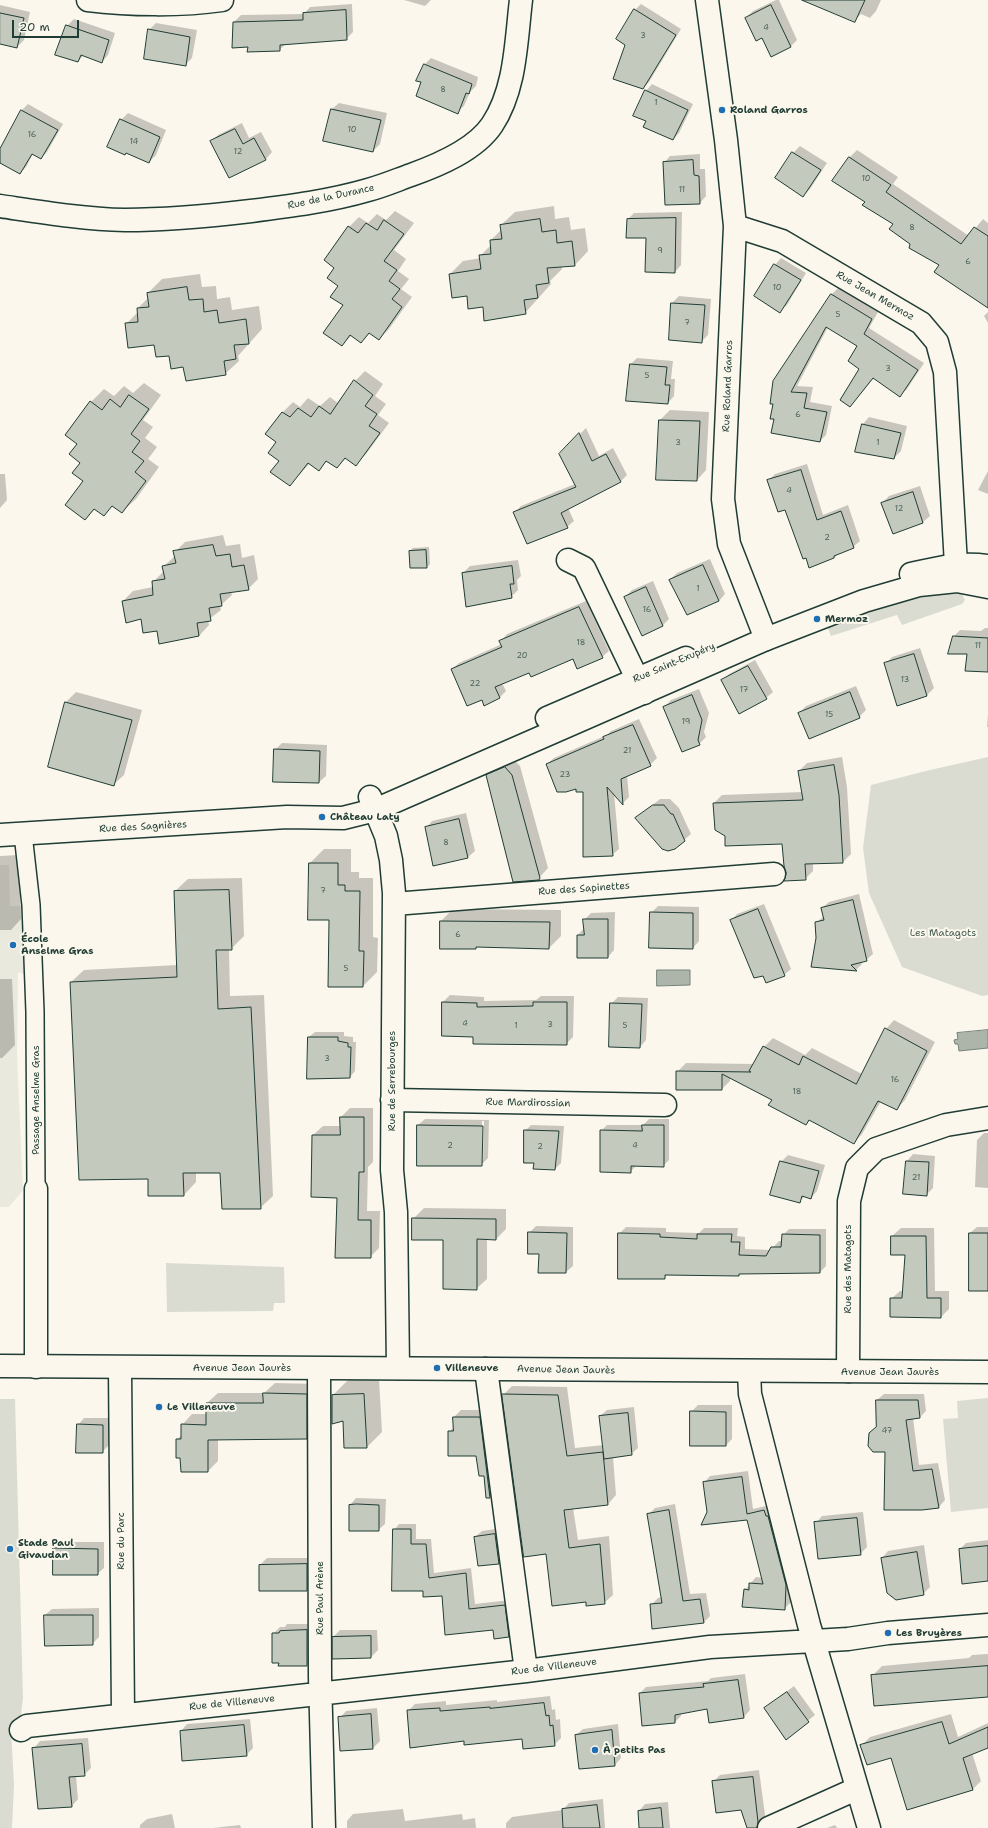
<!DOCTYPE html>
<html>
<head>
<meta charset="utf-8">
<style>
  body { margin:0 }
  #map { position:relative; width:988px; height:1828px; overflow:hidden; background:#fbf7ec; font-family:"Shantell Sans",sans-serif }
  canvas { display:block }
  .scale { position:absolute; left:12px; top:20px; width:67px; height:18px; box-sizing:border-box; border:2px solid #1f3d34; border-top:0; padding-left:5px; font-size:12px; line-height:14px; white-space:nowrap; color:#1f3d34; -webkit-text-stroke:3px #fbf7ec; paint-order:stroke }
</style>
</head>
<body>
<div id="map">
<canvas width="988" height="1828"></canvas>
<div class="scale">20 m</div>
</div>
<script>
const c = document.querySelector('canvas').getContext('2d');
c.lineJoin = 'round';
function fill(path, color) { c.fillStyle = color; c.fill(path, 'evenodd'); }
function stroke(path, color, width, dash) { c.strokeStyle = color; c.lineWidth = width; c.lineCap = dash ? 'butt' : 'round'; c.setLineDash(dash || []); c.stroke(path); }
function write(font, color, halo, rows, align = 'center') {
  c.font = font + ' "Shantell Sans",sans-serif'; c.lineWidth = 4; c.setLineDash([]); c.textBaseline = 'middle'; c.strokeStyle = halo; c.fillStyle = color; for (const [text, x, y, turn = 0] of rows) {
    c.save(); c.translate(x, y); c.rotate((+turn || 0) * Math.PI / 180); c.textAlign = isNaN(turn) ? turn : align; if (halo) c.strokeText(text, 0, 0); c.fillText(text, 0, 0); c.restore();
  }
}
fill(new Path2D(`
  M0 865H9L10 906H24L28 976 18 972 17 1055 23 1190 9 1207H0Z`), '#eae9de');
fill(new Path2D(`
  M951 592 962 594 965 600 962 604 902 625 897 615 831 636 827 626 905 600Z
  M988 757V995L982 996 902 967 869 893 863 848 871 785 930 770Z
  M166 1263 284 1267 285 1303H274L273 1311 167 1312Z
  M988 1398V1508L951 1512 943 1419 958 1418 957 1401Z
  M0 1399H15L23 1698 20 1723 11 1728 14 1785 12 1828H0Z`), '#dbdcd1');
const water = new Path2D(`
  M657 970H690V985L657 986Z
  M988 1030V1048L959 1051 958 1044H955L954 1040 958 1039 957 1033Z`);
fill(water, '#adb4aa');
stroke(water, '#74847b', 1);
fill(new Path2D(`
  M404 0H431L425 6Z
  M776 0H779L797 40 791 46 762 36 746 18 753 11Z
  M832 0H881L876 11 870 18 861 14 854 21Z
  M352 4 353 32 346 39 286 44 279 50 249 46 233 47 234 22 241 15 304 14 310 7Z
  M641 4 681 29 649 82 643 88 626 44 635 10Z
  M0 5 30 12 24 40 17 47 0 43Z
  M74 19 115 33 108 55 102 62 84 55 78 61 67 26Z
  M156 23 197 30 192 58 185 65 149 30Z
  M431 58 478 77 476 86 470 92 464 106 457 112 423 81 425 64Z
  M652 84 693 104 679 133 673 139 647 121 646 91Z
  M339 103 387 113 380 144 373 151 332 109Z
  M28 104 63 124 47 152 41 158 33 154 26 167 20 173 0 162V151L22 110Z
  M128 113 166 130 156 155 149 162 121 120Z
  M242 123 249 138 261 132 272 152 266 159 229 177 211 142 218 135Z
  M800 146 827 163 810 189 803 196 793 153Z
  M857 150 898 177 893 184 969 236 983 219 988 223V307L940 265 912 244 894 224 866 202 849 158Z
  M700 154V169H705L706 196 700 203 664 163 670 156Z
  M554 206 555 219 569 217 571 230 585 228 588 251 575 265 562 266V269L550 281 551 284 525 313 484 306 468 295 450 274 463 261 481 258 480 256 491 245V240L502 229 501 225 515 212Z
  M395 211 414 223 394 250 406 259 398 271 409 279 401 289 412 297 389 329 379 339 371 332 361 342 352 335 342 345 344 305 335 267 349 227 359 217 368 223 377 214 386 220Z
  M682 212 681 265 675 272 647 237 628 219 634 213Z
  M781 258 806 273 787 305 780 311 775 265Z
  M200 274 202 287 216 286 217 299 230 297 232 310 259 306 262 329 238 356 239 361 225 374 184 366 126 324 138 312V308L149 297 148 293 162 279Z
  M838 288 878 312 869 328 924 363 907 389 900 395 874 378 850 406 861 369 858 346 828 327 797 386 813 387 810 402 832 406 826 435 820 441 775 418 774 382 832 294Z
  M679 296 711 299 708 335 701 342 672 303Z
  M988 312V323L984 316Z
  M637 358 673 361 671 379H675L674 396 668 403 631 364Z
  M365 371 383 384 375 396 386 404 378 415 389 423 366 454 356 464 346 458 337 467 327 461 318 470 310 463 290 485 280 461 277 442 282 413 293 402 300 407 308 398 320 406 330 397 339 404 355 381Z
  M144 383 161 395 143 420 153 427 145 438 157 447 148 459 159 467 136 499 122 512 113 505 104 515 95 509 85 519 84 481 78 444 91 402 104 389 114 396 124 386 133 393Z
  M670 410 709 412 706 470 697 480 660 420Z
  M869 417 907 426 901 451 894 458 856 451 863 424Z
  M586 428 599 456 613 448 627 475 621 481 568 508 574 521 567 527 515 512 521 506 575 484 560 454Z
  M807 464 823 515 848 505 860 541 853 547 839 553 834 558 806 557 786 509 768 481 775 474Z
  M988 471V494L978 490Z
  M0 474H5L7 500 0 508Z
  M920 486 930 516 923 522 893 532 882 503 889 496Z
  M223 535 226 546 240 544 242 558 254 555 258 579 248 589 231 592 232 595 220 606 221 610 208 620 209 625 199 636 160 643 158 630 142 618 123 601 133 591 153 587V582L164 571V566L175 556V552L185 542Z
  M429 547 430 564 427 567 410 551 413 548Z
  M710 559 725 594 719 601 670 580 677 573Z
  M518 560 521 576 517 580 518 590 511 597 463 573 470 566Z
  M653 581 669 619 662 626 625 597 632 590Z
  M586 601 609 651 602 657 573 658 529 672 502 683 506 691 499 698H482L452 669 459 663 502 644 501 641 507 634Z
  M985 628H988V671L968 653H950L954 636 960 630 981 631Z
  M920 648 934 688 927 695 898 705 885 664 892 657Z
  M755 660 773 692 766 698 723 681 729 674Z
  M856 686 866 710 859 717 799 713 806 706Z
  M699 689 709 713 704 732 706 737 699 744 664 707 671 700Z
  M76 692 142 710 124 775 113 785 49 766 66 702Z
  M988 714V727H987Z
  M639 719 657 758 650 765 627 775 629 797 623 803 614 793 619 849 612 855 584 791 547 764 554 758 607 735 611 731Z
  M282 743 327 745 326 776 319 782 275 750Z
  M842 757 847 787 851 854 843 862 813 863V871L805 879 787 873 783 843 726 835 714 803 722 795 803 792 799 771 807 763Z
  M513 759 520 766 548 868 538 879 487 776 495 767Z
  M660 799H670L679 808 691 834 684 840 636 818Z
  M466 813 475 851 468 857 426 828 432 821Z
  M324 849H351V872H359V878H373V937L378 938 377 972 363 986 330 919 310 863Z
  M19 855 21 919 11 930H0V856Z
  M242 878 244 936 231 949H229L230 996 264 995 273 1196 260 1208 221 1172H196V1182L184 1195 149 1178 71 982 84 970 177 965 175 891 188 879Z
  M859 894 873 954 866 960 860 961 862 964 856 970 813 966 817 938 816 923 824 916 822 908 829 902Z
  M764 904 791 969 784 975H763L731 921 737 914Z
  M658 906 699 907V941L693 948 651 913Z
  M453 909 561 910V936L549 948 478 946 476 948 441 921Z
  M615 912 614 950 608 957 578 935 584 928V920L591 913Z
  M0 979H12L15 1045 2 1058H0Z
  M450 995 484 997V1001L536 1000 541 996H574L573 1037 566 1044 474 1036 443 1002Z
  M618 997 648 998 646 1040 640 1047 611 1004Z
  M894 1020 935 1042 905 1100 897 1109 881 1101 862 1134 854 1143 811 1119 806 1124 773 1099 730 1077V1081L722 1089 677 1072 686 1063 754 1064 764 1047 773 1038 805 1055 812 1048 862 1074 886 1029Z
  M315 1032H344V1036L353 1037V1042H356L355 1071 350 1077 309 1037Z
  M350 1108H373V1162L368 1167 367 1211H380L379 1248 370 1257 338 1197 313 1135 323 1126H341V1117Z
  M425 1119 489 1120 488 1158 481 1165 418 1125ZM482 1121H484L483 1160H481Z
  M649 1119H669V1160L663 1166H636L630 1172 601 1131 607 1125H643Z
  M531 1125 564 1126 561 1163 555 1169 535 1162 525 1131Z
  M984 1133H988V1188L975 1187 977 1140Z
  M913 1154 935 1156 933 1188 926 1195 904 1193 907 1161Z
  M788 1155 825 1165 817 1191 811 1198 805 1196 799 1202 781 1162Z
  M424 1208 506 1209V1229L496 1239H487V1279L476 1289 444 1239 413 1219Z
  M536 1226 573 1227V1266L566 1272 540 1254 529 1233Z
  M626 1227 666 1228V1232L699 1233 704 1228H738L737 1236 745 1237V1249L771 1250 779 1241H783V1235L789 1229H826V1266L820 1272 740 1273 739 1275 668 1274 664 1278 619 1234Z
  M977 1227H988V1290L970 1233Z
  M901 1228H934L935 1291H949V1309L941 1317 891 1299 900 1291H904L906 1254 892 1236Z
  M379 1379 382 1432 367 1447 344 1419 333 1422V1395L348 1380Z
  M275 1383 317 1384V1427L306 1438 218 1439V1461L208 1471 177 1439 182 1435V1425L192 1414H207V1403L218 1393H264Z
  M512 1386 567 1387 575 1448 604 1445 600 1416 607 1410 634 1407 638 1448 631 1454 613 1457 616 1495 608 1504 573 1508 578 1540 609 1536 613 1595 604 1603 587 1601 547 1553 503 1395Z
  M884 1394H924L926 1411 920 1417 913 1418 919 1465 938 1463 945 1500 939 1507 922 1509 886 1451 870 1433 877 1426V1400Z
  M698 1405H732V1439L726 1445 691 1412Z
  M461 1410H486L497 1490 490 1497H487L485 1475 477 1455 450 1431 454 1427V1417Z
  M84 1418H109V1445L102 1452 78 1425Z
  M748 1471 753 1509 770 1505 792 1578 790 1603 784 1609 745 1590 756 1577 763 1578 748 1519 708 1512 704 1483 710 1476Z
  M356 1498 386 1499 385 1524 378 1530 350 1505Z
  M675 1504 690 1594 706 1593 710 1616 704 1622 651 1605 658 1598 662 1597 648 1515 655 1508Z
  M863 1512 867 1547 860 1554 816 1523 822 1516Z
  M399 1524H416V1539H431L434 1573 471 1568 475 1604 510 1600 514 1630 508 1636 494 1629 443 1595 424 1590 394 1530Z
  M502 1528 505 1556 498 1563 475 1537 482 1531Z
  M988 1540V1580L960 1549 966 1543Z
  M61 1542H104V1568L97 1574 54 1549Z
  M924 1545 930 1587 923 1594 882 1558 888 1551Z
  M267 1558H313L314 1584 307 1590 260 1565Z
  M99 1608V1637L92 1644 45 1615 52 1609Z
  M287 1624H313V1658L306 1665 280 1662 273 1634 280 1627H285Z
  M340 1630H377L378 1650 371 1657 333 1637Z
  M988 1654V1696L872 1676 882 1666 969 1658 972 1655Z
  M745 1674 750 1710 744 1717 710 1722 708 1708 681 1712V1716L675 1722 640 1693 646 1687 708 1681 711 1678Z
  M794 1686 815 1715 786 1738 765 1708Z
  M550 1696 552 1710 555 1709 556 1720 560 1719 561 1738 554 1745 523 1738 465 1740 408 1711 415 1704 446 1701V1705L497 1700V1702Z
  M377 1708 380 1741 373 1748 340 1718 346 1711Z
  M951 1714 958 1737 988 1723V1747L972 1753 981 1781 972 1790 861 1746 870 1737Z
  M250 1719 253 1748 246 1755 181 1731 187 1724Z
  M618 1724 621 1758 615 1765 576 1735 583 1729Z
  M88 1738 91 1768 84 1775 76 1776 78 1799 72 1806 34 1748 40 1741Z
  M759 1770 765 1815 763 1820 765 1828H748L742 1809 713 1782 720 1775Z
  M603 1799 605 1828H506V1823L512 1817 563 1810 569 1803Z
  M668 1802 670 1828H640L639 1811 645 1804Z
  M403 1809 405 1821 462 1814 463 1820 475 1818 476 1828H347V1821L353 1814Z
  M172 1814 175 1828H140V1825L147 1819Z
  M240 1825 241 1828H212H213Z
  M835 1825 837 1828H827Z`), '#0003');
const building = new Path2D(`
  M802 0H865L855 22Z
  M771 5 791 47 771 57 762 38 756 41 745 18Z
  M634 9 676 35 643 89 613 79 625 45 616 39Z
  M346 10 347 40 280 45V51L247 52 248 47 232 48 233 22 303 20V13Z
  M0 13 24 18 17 48 0 44Z
  M66 25 109 40 102 63 81 55 78 62 55 55Z
  M148 29 190 37 186 66 144 59Z
  M424 64 472 84 469 94 466 93 458 114 416 96 421 82 416 81Z
  M645 90 688 110 673 140 643 127 646 121 633 116Z
  M331 109 381 120 373 152 323 141Z
  M21 110 58 130 41 159 32 154 20 174 0 163V149Z
  M120 119 160 137 149 163 126 153 125 155 107 147Z
  M235 129 243 144 254 138 266 160 229 178 210 141Z
  M792 152 821 170 803 197 775 178Z
  M849 157 891 185 886 192 961 244 974 227 988 236V308L934 272 939 265 909 248 910 244 889 229 893 224 862 205 865 202 832 181Z
  M693 160 694 175 699 176 700 204 665 205 663 162Z
  M676 218 675 273 645 272 646 238H626L627 219Z
  M540 219 542 232 556 230 557 243 572 241 575 266 547 268 549 283 536 285 538 298 524 300 526 314 484 321 483 307 468 309 467 296 452 298 449 274 481 269 479 255 491 254 490 240 502 239 500 225Z
  M384 220 404 234 384 261 397 270 389 281 400 289 392 299 402 307 379 340 369 333 361 343 350 335 342 346 323 333 343 305 330 297 338 286 327 278 334 268 324 260 348 226 358 233 366 223 377 230Z
  M774 264 801 280 780 313 754 296Z
  M187 287 189 300 203 299 204 312 217 310 219 323 246 319 249 344 234 345 236 359 224 361 226 375 186 381 183 367 171 369 169 356 156 357 154 345 128 348 125 323 138 322 137 308 149 307 147 293Z
  M831 294 872 319 864 334 918 370 900 397 873 378 850 407 840 400 859 369 848 361 857 346 826 327 791 392 807 393 804 408 827 412 820 442 771 433 774 419H770L773 404H770L773 381Z
  M671 303 705 305 702 343 669 340Z
  M630 364 667 367 665 385H670L668 404 626 401Z
  M354 380 373 395 365 406 377 414 369 426 380 433 356 466 345 458 337 468 326 461 319 471 308 463 290 486 270 472 279 461 268 453 276 442 265 434 282 412 290 417 298 408 311 417 319 406 330 414Z
  M129 395 149 409 131 434 140 441 132 452 144 461 135 472 146 481 122 513 112 506 104 516 94 509 85 520 65 505 83 481 72 473 80 463 69 454 77 444 65 435 90 401 102 410 110 399 120 407Z
  M659 420 700 421 697 481 656 480Z
  M862 424 901 433 894 459 855 452Z
  M579 433 592 461 606 454 621 482 561 513 568 528 527 544 513 512 576 487 559 454Z
  M801 470 817 520 841 511 854 548 834 556V558L809 568 806 558 803 559 785 510 778 512 767 480Z
  M913 492 923 523 893 534 881 503Z
  M213 545 216 556 230 554 232 567 244 565 249 590 220 594 222 606 209 608 211 621 197 623 199 636 159 644 157 631 143 633 141 619 126 623 122 601 153 595 152 581 165 579 162 566 176 563 173 551Z
  M426 550 427 568H410L409 551Z
  M703 565 719 601 687 615 669 580Z
  M512 566 514 584H510L512 598 466 607 462 573Z
  M646 587 663 626 642 636 624 597Z
  M579 607 603 658 577 669 573 659 531 677 529 673 495 687 500 698 484 706 482 700 467 706 451 669 502 647 499 641Z
  M953 636 988 638V672L965 671 967 654H948Z
  M914 654 927 696 897 706 884 663Z
  M748 666 767 699 739 714 721 680Z
  M850 692 860 718 809 739 798 713Z
  M692 695 702 720 698 740 700 745 682 752 663 707Z
  M65 702 132 720 114 786 48 767Z
  M633 725 651 766 621 779 623 805 607 787 613 856 583 857V792H576V789L566 792H557L546 764 604 739 603 737Z
  M274 749 320 751 319 783 273 782Z
  M834 765 839 795 843 863 805 864 806 880 784 881 786 873 784 866 782 844 725 846V836L715 830 713 803 803 800 798 771Z
  M505 767 512 775 540 878 539 880 513 882 486 775Z
  M653 805H664L671 814H673L685 841 675 849 668 851 662 849 635 818Z
  M459 819 468 858 433 866 425 827Z
  M309 863H338V885H345V891H360L359 951H364L363 987H328L329 920H308Z
  M229 890 232 950H216L218 1009 251 1007 261 1209H222L220 1173H183L184 1196H148V1179L79 1180 70 982 177 977 174 891Z
  M853 900 867 961 851 965 857 971 811 967 816 938 815 922 824 920 821 908Z
  M758 909 785 976 766 983 763 976 754 978 730 920Z
  M650 912 693 913V949L649 948Z
  M583 919H608V958H577V935H584Z
  M440 921 550 922 549 949 476 947V949H440Z
  M442 1002 477 1003V1007L533 1006V1002H567V1045L473 1044V1037L442 1036Z
  M610 1003 642 1004 640 1048 609 1047Z
  M885 1028 927 1051 897 1110 878 1101 854 1144 809 1120 806 1125 768 1105 772 1100 722 1074V1090H676V1071L751 1072 749 1071 763 1046 799 1065 803 1056 856 1084Z
  M308 1037H338V1041L348 1043V1047H351L350 1078 307 1079Z
  M340 1117H364V1172H359L358 1220H371V1258H335L337 1198 311 1197 312 1135H340Z
  M417 1125 483 1126 482 1166H417Z
  M642 1125H664V1167L631 1166V1173L600 1172V1130L642 1131Z
  M524 1130 559 1131 555 1170 533 1169 534 1163H524Z
  M780 1161 819 1171 811 1199 802 1196 800 1203 770 1195Z
  M906 1161 929 1162 927 1196 903 1194Z
  M412 1218 496 1219V1240L477 1239V1290L443 1289V1240H412Z
  M528 1232 567 1233 566 1273H538L539 1254H528Z
  M618 1233 660 1234V1237L697 1239V1234H732L731 1242H740L739 1255 766 1256 771 1247H781L782 1234 820 1235V1273L739 1274V1276L665 1275V1279H618Z
  M969 1233H988V1291H969Z
  M891 1236H926L927 1298H941V1318L890 1317V1298H902L905 1255H891Z
  M263 1393 307 1394V1439L208 1440V1472H181L180 1458H176V1439H181V1424L206 1425V1403H263Z
  M364 1394 367 1448H344L343 1421 332 1424V1395Z
  M502 1394 558 1395 567 1456 603 1452 608 1505 564 1510 569 1548 600 1544 605 1604 586 1606V1602L552 1606 546 1554 524 1557Z
  M876 1400H918L920 1418 906 1420 913 1471 932 1469 939 1508 922 1510H884L885 1452H873L868 1446 869 1433 876 1427Z
  M690 1411 726 1412V1446H690Z
  M628 1413 632 1455 604 1459 599 1416Z
  M453 1417H480L490 1498H486L484 1476H479L476 1456H448V1431H453Z
  M77 1424 103 1425V1453H76Z
  M742 1477 747 1514 764 1510 766 1516H768L786 1585 785 1610 742 1607 744 1589 749 1590V1583L763 1584 747 1520 701 1525 707 1512 703 1482Z
  M357 1504 379 1505V1531H349V1505Z
  M669 1510 683 1601 700 1599 704 1623 652 1629 650 1604 662 1603 647 1514Z
  M857 1518 861 1555 818 1559 814 1522Z
  M393 1529H411V1544H426L429 1578 466 1573 469 1609 505 1605 509 1637 494 1639 493 1630 445 1635 442 1596 423 1597V1591H392Z
  M495 1534 499 1564 478 1566 474 1537Z
  M988 1546V1581L962 1584 959 1549Z
  M53 1548 98 1549V1575H53Z
  M917 1552 924 1595 896 1600 887 1593 881 1558Z
  M307 1564V1591H259V1565Z
  M44 1615H93V1645L45 1646Z
  M307 1630V1666H278L279 1663H272V1633H279L280 1631Z
  M371 1636V1658L332 1659V1637Z
  M988 1666V1697L874 1706 871 1675Z
  M738 1680 744 1718 709 1723 707 1709 675 1715V1723L642 1726 639 1693 704 1687 703 1684Z
  M787 1692 809 1722 786 1740 764 1708Z
  M544 1703 546 1716 549 1715 550 1726 553 1725 555 1746 523 1749 522 1739 464 1745V1741L410 1748 407 1710 440 1708V1711L490 1707V1708Z
  M371 1714 373 1749 340 1751 338 1717Z
  M942 1722 949 1744 988 1727V1748L963 1758 973 1790 907 1810 891 1758 867 1765 860 1745Z
  M244 1725 247 1756 182 1761 180 1731Z
  M612 1730 615 1766 579 1769 575 1735Z
  M82 1744 85 1776 69 1777 72 1807 38 1809 32 1748Z
  M753 1777 758 1822 757 1828H747L741 1810 716 1813 712 1781Z
  M597 1805 600 1828H563L562 1809Z
  M661 1808 663 1828H639L638 1811Z`);
fill(building, '#c4c9be');
stroke(building, '#1f3d34', 1);
const pedestrian = new Path2D(`
  M23 834 31 905 35 1012 36 1189`);
const minor = new Path2D(`
  M88 0C128 5 182 6 222 0
  M707 0 726 140 735 226 723 499 729 544 766 639
  M0 206C41 212 83 219 125 220 167 220 209 216 251 211 291 206 330 201 368 190 383 186 397 180 411 175 439 165 475 150 492 125 516 89 516 41 521 0
  M735 226 782 241 921 323 937 342 945 372 956 565 968 579
  M568 560 584 568 644 693
  M370 797 386 836 391 860 394 893 392 1170 396 1212 398 1368
  M394 904 774 874
  M392 1100 665 1105
  M36 1189V1367
  M120 1368 123 1715
  M319 1369 320 1677 324 1828
  M486 1369 526 1671
  M848 1371 849 1201 857 1168 876 1149 946 1125 988 1118
  M749 1372 750 1394 809 1625 869 1828
  M21 1730 27 1726 526 1671 710 1647 848 1639 888 1633 988 1625
  M769 1828 856 1789`);
const secondary = new Path2D(`
  M911 574C937 568 961 562 988 566
  M547 718 686 658
  M0 835 287 817 343 818 375 810 766 639 864 601 919 585 957 581 988 587`);
const primary = new Path2D(`
  M0 1366 988 1372`);
stroke(pedestrian, '#1f3d34', 20);
stroke(minor, '#1f3d34', 25);
stroke(secondary, '#1f3d34', 25);
stroke(primary, '#1f3d34', 25);
stroke(pedestrian, '#fbf7ec', 17);
stroke(minor, '#fbf7ec', 22);
stroke(secondary, '#fbf7ec', 22);
stroke(primary, '#fbf7ec', 22);
for (const [x, y, r, color] of [
  [722,110,4,"#1f6fb2"],
  [817,619,4,"#1f6fb2"],
  [322,817,4,"#1f6fb2"],
  [13,945,4,"#1f6fb2"],
  [437,1368,4,"#1f6fb2"],
  [159,1407,4,"#1f6fb2"],
  [10,1549,4,"#1f6fb2"],
  [888,1633,4,"#1f6fb2"],
  [595,1750,4,"#1f6fb2"]
]) { const dot = new Path2D(); dot.arc(x, y, r, 0, 2 * Math.PI); c.fillStyle = color; c.fill(dot); stroke(dot, '#fbf7ec', 1.5); }
write('8px', '#486056', null, [
  ["4",766,28],
  ["3",643,36],
  ["8",443,90],
  ["1",656,103],
  ["10",352,130],
  ["16",32,135],
  ["14",134,142],
  ["12",238,152],
  ["10",866,179],
  ["11",682,190],
  ["8",912,228],
  ["9",660,251],
  ["6",968,262],
  ["10",777,288],
  ["5",838,315],
  ["7",687,323],
  ["3",888,369],
  ["5",647,376],
  ["6",798,415],
  ["3",678,443],
  ["1",878,443],
  ["4",789,491],
  ["12",899,509],
  ["2",827,538],
  ["1",698,589],
  ["16",647,610],
  ["18",581,643],
  ["11",978,646],
  ["20",522,656],
  ["13",905,680],
  ["22",475,684],
  ["17",744,690],
  ["15",829,715],
  ["19",686,722],
  ["21",627,751],
  ["23",565,775],
  ["8",446,843],
  ["7",323,891],
  ["6",458,935],
  ["5",346,969],
  ["4",465,1024],
  ["3",550,1025],
  ["1",516,1026],
  ["5",625,1026],
  ["3",327,1059],
  ["16",895,1080],
  ["18",797,1092],
  ["2",450,1146],
  ["4",635,1146],
  ["2",540,1147],
  ["21",916,1178],
  ["47",887,1431]
]);
write('bold 10px', '#1f3d34', '#fbf7ec', [
  ["Roland Garros",730,110],
  ["Mermoz",825,619],
  ["Château Laty",330,817],
  ["École",21,939],
  ["Anselme Gras",21,951],
  ["Villeneuve",445,1368],
  ["Le Villeneuve",167,1407],
  ["Stade Paul",18,1543],
  ["Givaudan",18,1555],
  ["Les Bruyères",896,1633],
  ["À petits Pas",603,1750]
], 'left');
write('10px', '#1f3d34', '#fbf7ec', [
  ["Rue de la Durance",331,197,-12],
  ["Rue Jean Mermoz",875,296,30],
  ["Rue Roland Garros",728,386,-88],
  ["Rue Saint-Exupéry",674,663,-23],
  ["Rue des Sagnières",143,827,-3],
  ["Rue des Sapinettes",584,889,-4],
  ["Rue de Serrebourges",392,1081,-90],
  ["Passage Anselme Gras",36,1100,-90],
  ["Rue Mardirossian",528,1103,1],
  ["Rue des Matagots",848,1269,-90],
  ["Avenue Jean Jaurès",242,1368],
  ["Avenue Jean Jaurès",566,1370,1],
  ["Avenue Jean Jaurès",890,1372],
  ["Rue du Parc",121,1541,-90],
  ["Rue Paul Arène",320,1598,-90],
  ["Rue de Villeneuve",554,1667,-7],
  ["Rue de Villeneuve",232,1703,-6]
]);
write('10px', '#455d53', '#fbf7ec', [
  ["Les Matagots",943,933]
]);
</script>
</body>
</html>
